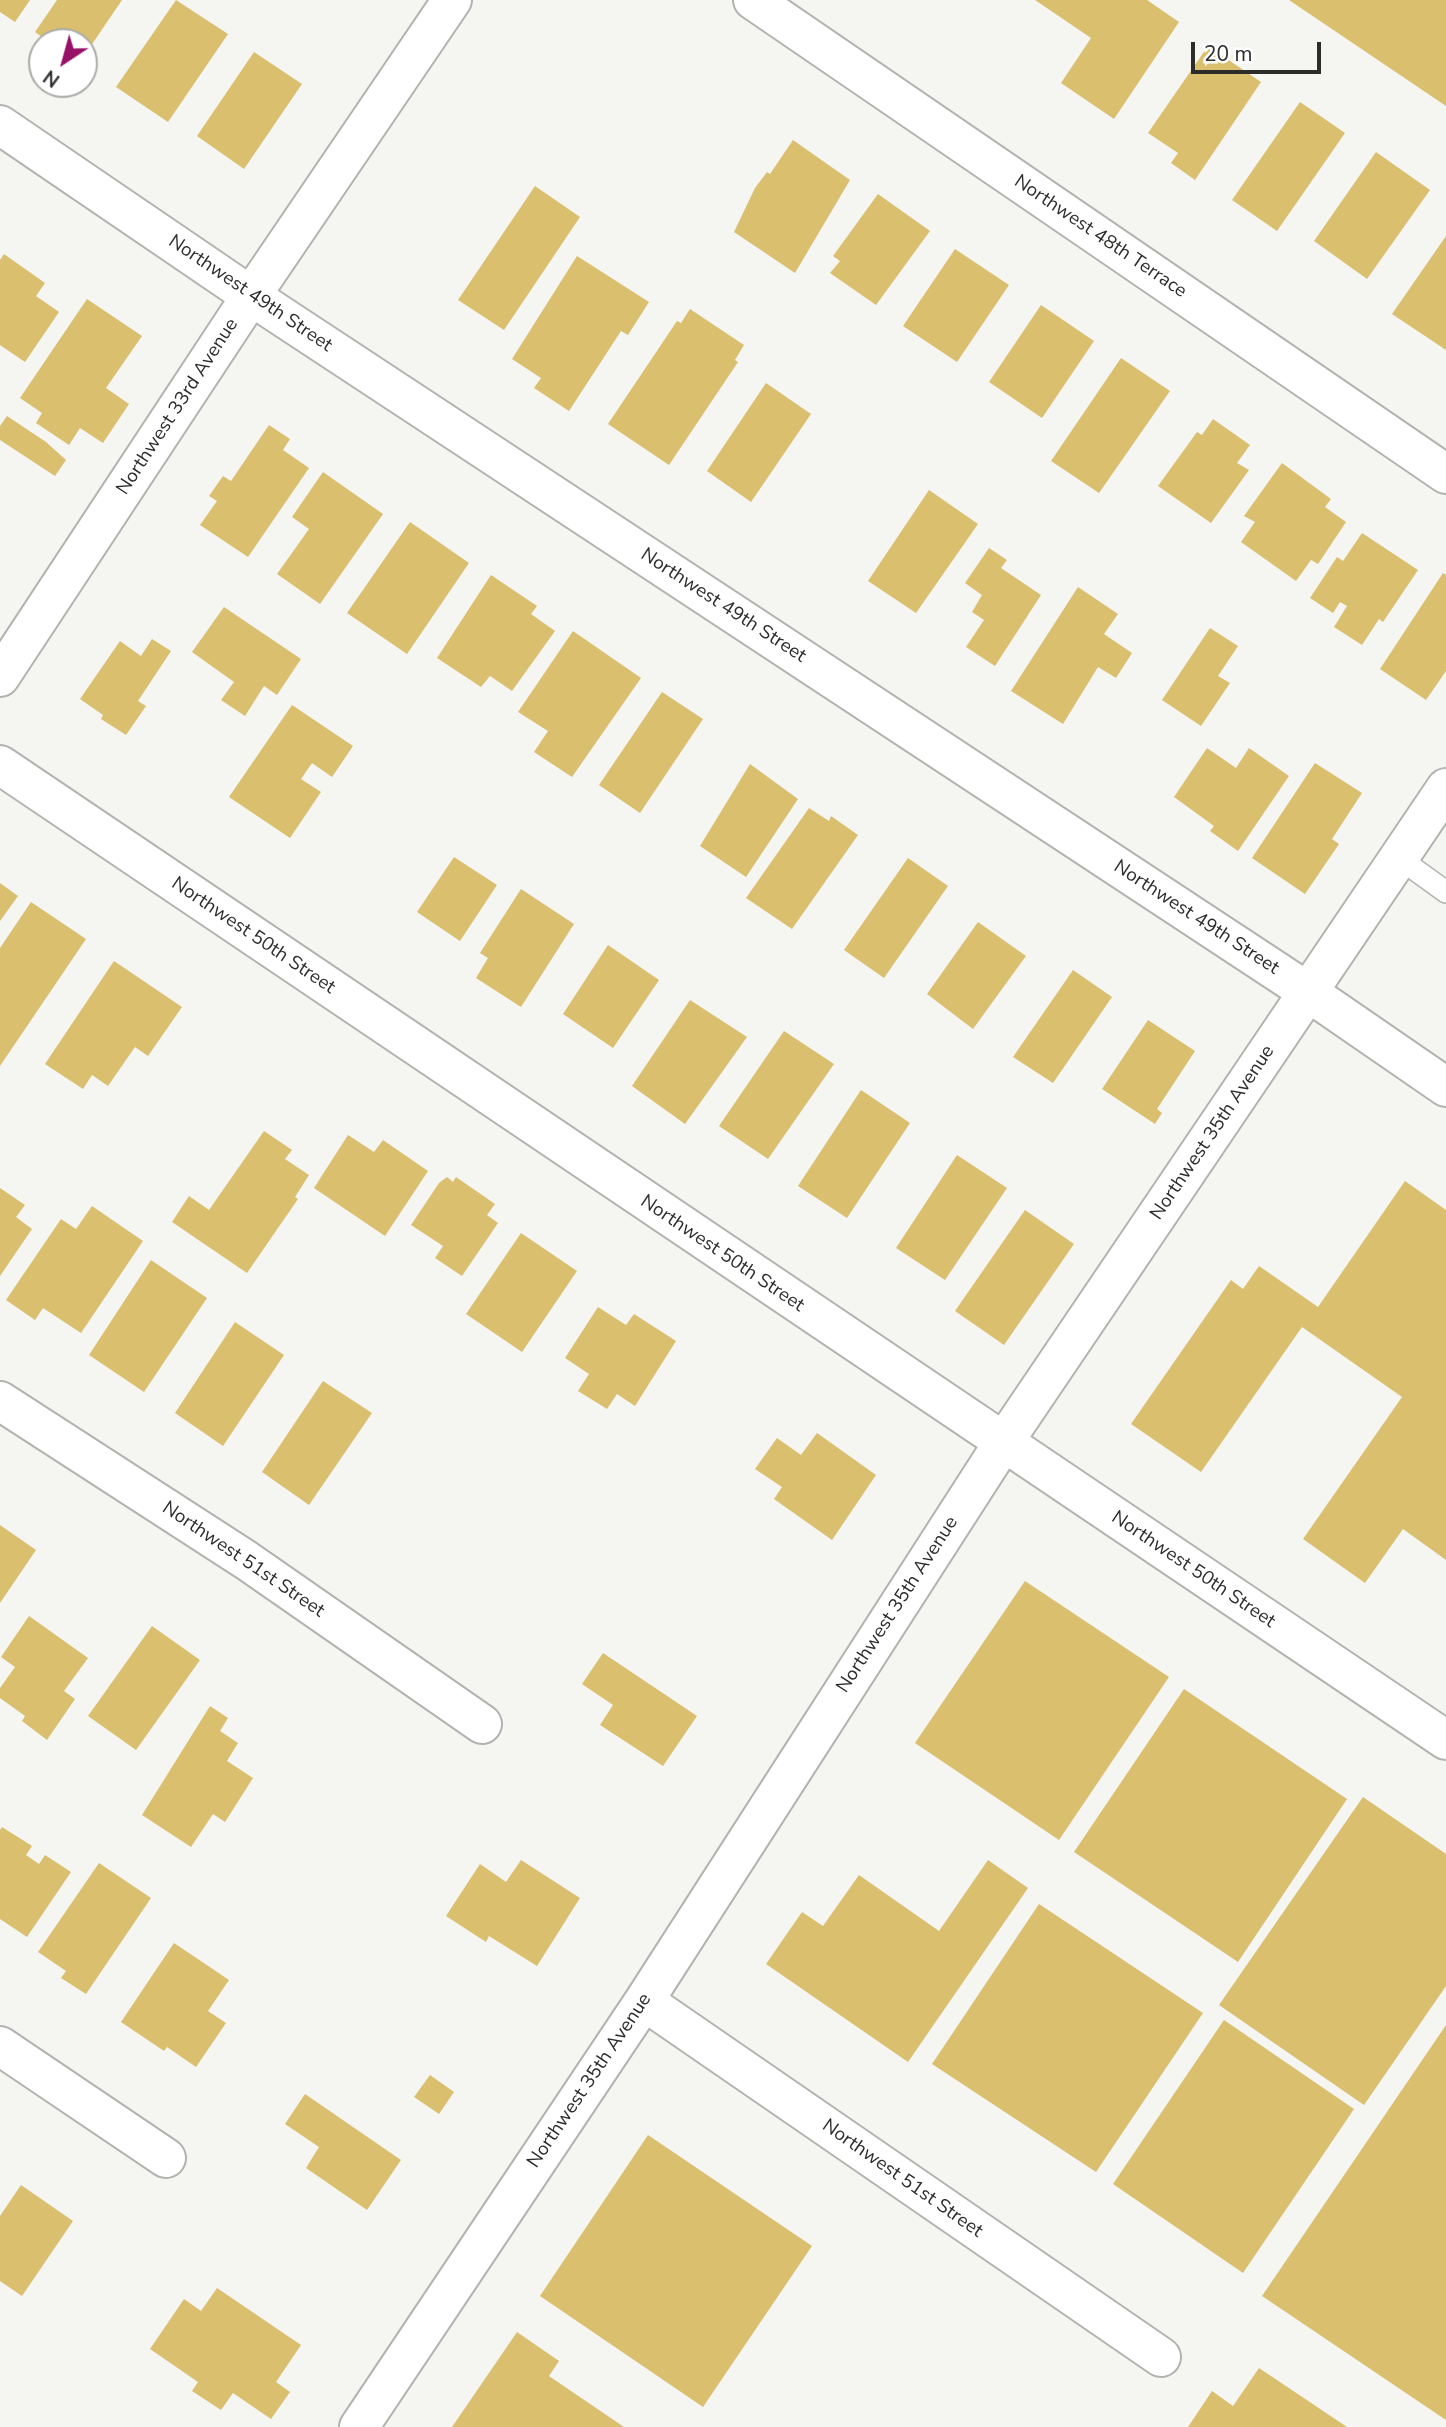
<!DOCTYPE html>
<html>
<head>
<meta charset="utf-8">
<style>
  body { margin:0 }
  #map { position:relative; width:1446px; height:2427px; overflow:hidden; background:#f5f5f2; font-family:"Nunito Sans",sans-serif }
  canvas { display:block }
  .north { position:absolute; left:28px; top:28px; width:70px; height:70px; box-sizing:border-box; background:#fff; border:2px solid #ababaa; border-radius:50%; rotate:216deg; font-size:19px; font-weight:700; line-height:28px; text-align:center; color:#2c2c2b }
  .north::after { content:''; display:block; margin:auto; width:24px; height:32px; background:#961268; clip-path:polygon(50% 0,100% 100%,50% 72%,0 100%) }
  .scale { position:absolute; left:1191px; top:42px; width:130px; height:32px; box-sizing:border-box; border:4px solid #2c2c2b; border-top:0; padding-left:9px; font-size:21px; line-height:24px; white-space:nowrap; color:#2c2c2b; -webkit-text-stroke:5px #fff; paint-order:stroke }
</style>
</head>
<body>
<div id="map">
<canvas width="1446" height="2427"></canvas>
<div class="north">N</div>
<div class="scale">20 m</div>
</div>
<script>
const c = document.querySelector('canvas').getContext('2d');
c.lineJoin = 'round';
function fill(path, color) { c.fillStyle = color; c.fill(path, 'evenodd'); }
function stroke(path, color, width, dash) { c.strokeStyle = color; c.lineWidth = width; c.lineCap = dash ? 'butt' : 'round'; c.setLineDash(dash || []); c.stroke(path); }
function write(font, color, halo, rows, align = 'center') {
  c.font = font + ' "Nunito Sans",sans-serif'; c.lineWidth = 5; c.setLineDash([]); c.textBaseline = 'middle'; c.strokeStyle = halo; c.fillStyle = color; for (const [text, x, y, turn = 0] of rows) {
    c.save(); c.translate(x, y); c.rotate((+turn || 0) * Math.PI / 180); c.textAlign = isNaN(turn) ? turn : align; if (halo) c.strokeText(text, 0, 0); c.fillText(text, 0, 0); c.restore();
  }
}
fill(new Path2D(`
  M0 0H30L15 22 0 12Z
  M57 0H122L84 56V42H49L35 32Z
  M176 0 228 34 168 122 116 87Z
  M1035 0H1147L1179 22 1114 119 1061 83 1091 38Z
  M1289 0H1446V106Z
  M1208 46 1261 82 1195 180 1171 163 1178 153 1148 133Z
  M254 52 302 84 244 169 197 136Z
  M1300 102 1345 133 1277 231 1232 200Z
  M793 140 850 180 795 273 734 232 755 188 767 172 770 174Z
  M1376 152 1430 190 1367 279 1314 241Z
  M535 186 580 217 504 330 458 300Z
  M878 194 930 231 876 305 830 273 840 261 833 256Z
  M1446 236V350L1392 314Z
  M955 249 1009 285 957 362 903 326Z
  M4 254 45 283 36 296 59 312 25 362 0 345V260Z
  M577 256 649 302 628 335 621 331 569 411 534 388 541 378 512 359Z
  M87 299 142 336 106 388 129 404 103 443 80 428 69 445 36 423 42 413 20 398Z
  M1041 305 1094 341 1042 418 989 382Z
  M690 309 744 345 735 360 738 362 669 465 608 424 677 321 681 323Z
  M1121 358 1170 391 1099 493 1051 461Z
  M766 383 811 414 751 502 707 471Z
  M7 416 46 442 66 460 55 476 0 440V426Z
  M1213 419 1250 445 1237 463 1249 470 1211 523 1158 486 1197 432 1202 435Z
  M269 425 290 439 283 450 309 468 248 557 200 525 217 501 209 496 223 476 231 481Z
  M1282 463 1331 499 1325 507 1346 522 1318 564 1311 560 1296 581 1241 542 1255 522 1244 516Z
  M323 472 383 514 320 604 277 574 309 529 292 517Z
  M929 490 978 524 916 613 868 581Z
  M410 522 469 563 407 654 347 613Z
  M1362 533 1418 570 1383 622 1379 619 1362 645 1334 627 1347 606 1340 602 1333 613 1310 598 1337 557 1343 561Z
  M989 548 1007 560 1001 568 1041 595 995 666 966 647 984 620 972 612 982 595 965 583Z
  M1443 573 1446 575V671L1426 700 1380 669Z
  M491 575 537 606 531 614 555 631 512 691 490 676 481 687 437 658Z
  M1078 587 1118 614 1104 634 1132 653 1116 678 1098 667 1063 724 1011 691Z
  M224 607 301 659 277 695 264 686 245 716 221 700 234 682 192 652Z
  M1210 628 1238 646 1218 676 1230 683 1201 726 1162 700Z
  M573 631 641 678 572 777 534 752 548 731 518 712Z
  M152 639 171 651 138 701 146 706 126 735 101 719 103 715 80 699 120 641 141 656Z
  M662 692 703 719 640 813 599 785Z
  M292 705 353 746 332 777 312 763 301 779 321 792 290 838 229 797Z
  M1207 748 1236 768 1249 748 1289 776 1238 851 1210 831 1214 826 1174 797Z
  M1315 763 1362 793 1332 839 1339 844 1305 894 1252 858Z
  M750 764 798 799 746 877 700 846Z
  M809 808 829 821 831 816 858 835 792 929 746 898Z
  M454 857 497 885 460 941 417 912Z
  M908 858 948 886 884 978 844 950Z
  M0 883 18 896 0 921Z
  M521 889 574 924 521 1007 476 978 488 958 480 953Z
  M31 902 86 939 0 1066V948Z
  M978 922 1026 956 973 1029 927 994Z
  M608 945 659 980 613 1048 563 1014Z
  M114 961 182 1007 148 1056 135 1047 108 1086 92 1075 83 1089 45 1064Z
  M1073 970 1112 997 1053 1083 1013 1057Z
  M690 1000 747 1037 685 1124 632 1086Z
  M1148 1020 1195 1051 1157 1109 1162 1113 1155 1124 1102 1089Z
  M784 1031 834 1064 768 1159 719 1126Z
  M861 1090 910 1123 847 1218 798 1186Z
  M264 1131 292 1150 285 1159 309 1175 295 1197 298 1199 247 1273 172 1222 189 1196 209 1210Z
  M348 1135 374 1152 383 1140 428 1171 385 1236 314 1188Z
  M957 1155 1007 1188 945 1280 896 1248Z
  M447 1177 453 1182 456 1177 495 1204 487 1215 498 1223 462 1276 435 1258 443 1246 411 1225 439 1183Z
  M1405 1181 1446 1210V1560L1403 1529 1365 1583 1303 1539 1402 1397 1302 1327 1201 1472 1131 1424 1231 1280 1243 1289 1259 1266 1318 1307Z
  M0 1188 25 1205 16 1217 32 1229 0 1276Z
  M92 1206 143 1241 81 1333 43 1308 35 1320 6 1300 61 1219 76 1229Z
  M1025 1210 1074 1244 1004 1345 955 1311Z
  M521 1233 577 1271 522 1352 466 1314Z
  M151 1260 207 1298 144 1392 89 1355Z
  M598 1307 626 1325 634 1314 676 1341 635 1406 617 1394 607 1409 578 1391 589 1374 565 1358Z
  M235 1322 284 1355 223 1446 175 1413Z
  M323 1381 372 1413 309 1505 262 1472Z
  M817 1433 876 1475 832 1540 774 1499 782 1487 755 1469 777 1438 801 1455Z
  M0 1525 36 1550 0 1603Z
  M1025 1581 1169 1677 1059 1840 915 1743Z
  M29 1616 88 1658 64 1691 75 1699 47 1740 22 1721 25 1716 0 1698V1688L15 1667 1 1657Z
  M152 1626 200 1660 136 1750 88 1716Z
  M603 1653 697 1716 663 1766 600 1725 613 1705 582 1684Z
  M1184 1689 1347 1799 1238 1962 1074 1852Z
  M210 1706 228 1718 220 1731 238 1743 227 1761 253 1778 225 1822 213 1814 191 1847 142 1815Z
  M1363 1797 1446 1854V1986L1364 2105 1219 2005Z
  M2 1827 32 1846 26 1855 39 1864 45 1855 71 1872 27 1937 0 1919V1830Z
  M521 1860 580 1898 537 1966 489 1936 486 1942 446 1916 480 1864 506 1882Z
  M988 1860 1028 1888 908 2062 766 1964 802 1912 823 1926 859 1875 939 1931Z
  M99 1863 151 1898 86 1994 61 1978 66 1971 38 1952Z
  M1039 1904 1203 2013 1096 2172 932 2064Z
  M174 1943 229 1980 208 2011 226 2023 196 2067 167 2047 164 2051 121 2022Z
  M1224 2020 1354 2109 1243 2273 1113 2184Z
  M1446 2025V2420L1262 2296Z
  M430 2075 454 2092 439 2114 414 2097Z
  M305 2094 401 2160 367 2210 306 2168 319 2147 285 2124Z
  M648 2135 812 2246 703 2407 540 2296Z
  M21 2185 73 2221 22 2296 0 2281V2216Z
  M217 2288 301 2345 276 2382 290 2392 271 2419 233 2393 221 2410 192 2391 198 2382 150 2349 184 2299 201 2311Z
  M517 2332 559 2361 549 2376 624 2427H452Z
  M1259 2368 1347 2427H1188L1212 2391 1233 2406Z`), '#dabf6f');
const service = new Path2D(`
  M1399 858 1446 892`);
const minor = new Path2D(`
  M753 0 1446 474
  M0 125 251 296 1308 992 1446 1087
  M0 677 251 296 452 0
  M0 765 1446 1740
  M0 1401 246 1560 482 1724
  M644 2001 1161 2357
  M0 2046 166 2158
  M359 2427 644 2001 1003 1443 1446 788`);
stroke(service, '#b2b2af', 24);
stroke(minor, '#b2b2af', 42);
stroke(service, '#fff', 21);
stroke(minor, '#fff', 38);
write('19px', '#2c2c2b', '#fff', [
  ["Northwest 48th Terrace",1100,237,34],
  ["Northwest 49th Street",250,294,34],
  ["Northwest 33rd Avenue",178,407,-57],
  ["Northwest 49th Street",723,606,33],
  ["Northwest 49th Street",1196,918,33],
  ["Northwest 50th Street",253,936,34],
  ["Northwest 35th Avenue",1213,1133,-56],
  ["Northwest 50th Street",722,1254,34],
  ["Northwest 51st Street",243,1560,34],
  ["Northwest 50th Street",1193,1570,34],
  ["Northwest 35th Avenue",898,1605,-57],
  ["Northwest 35th Avenue",590,2081,-56],
  ["Northwest 51st Street",902,2179,35]
]);
</script>
</body>
</html>
